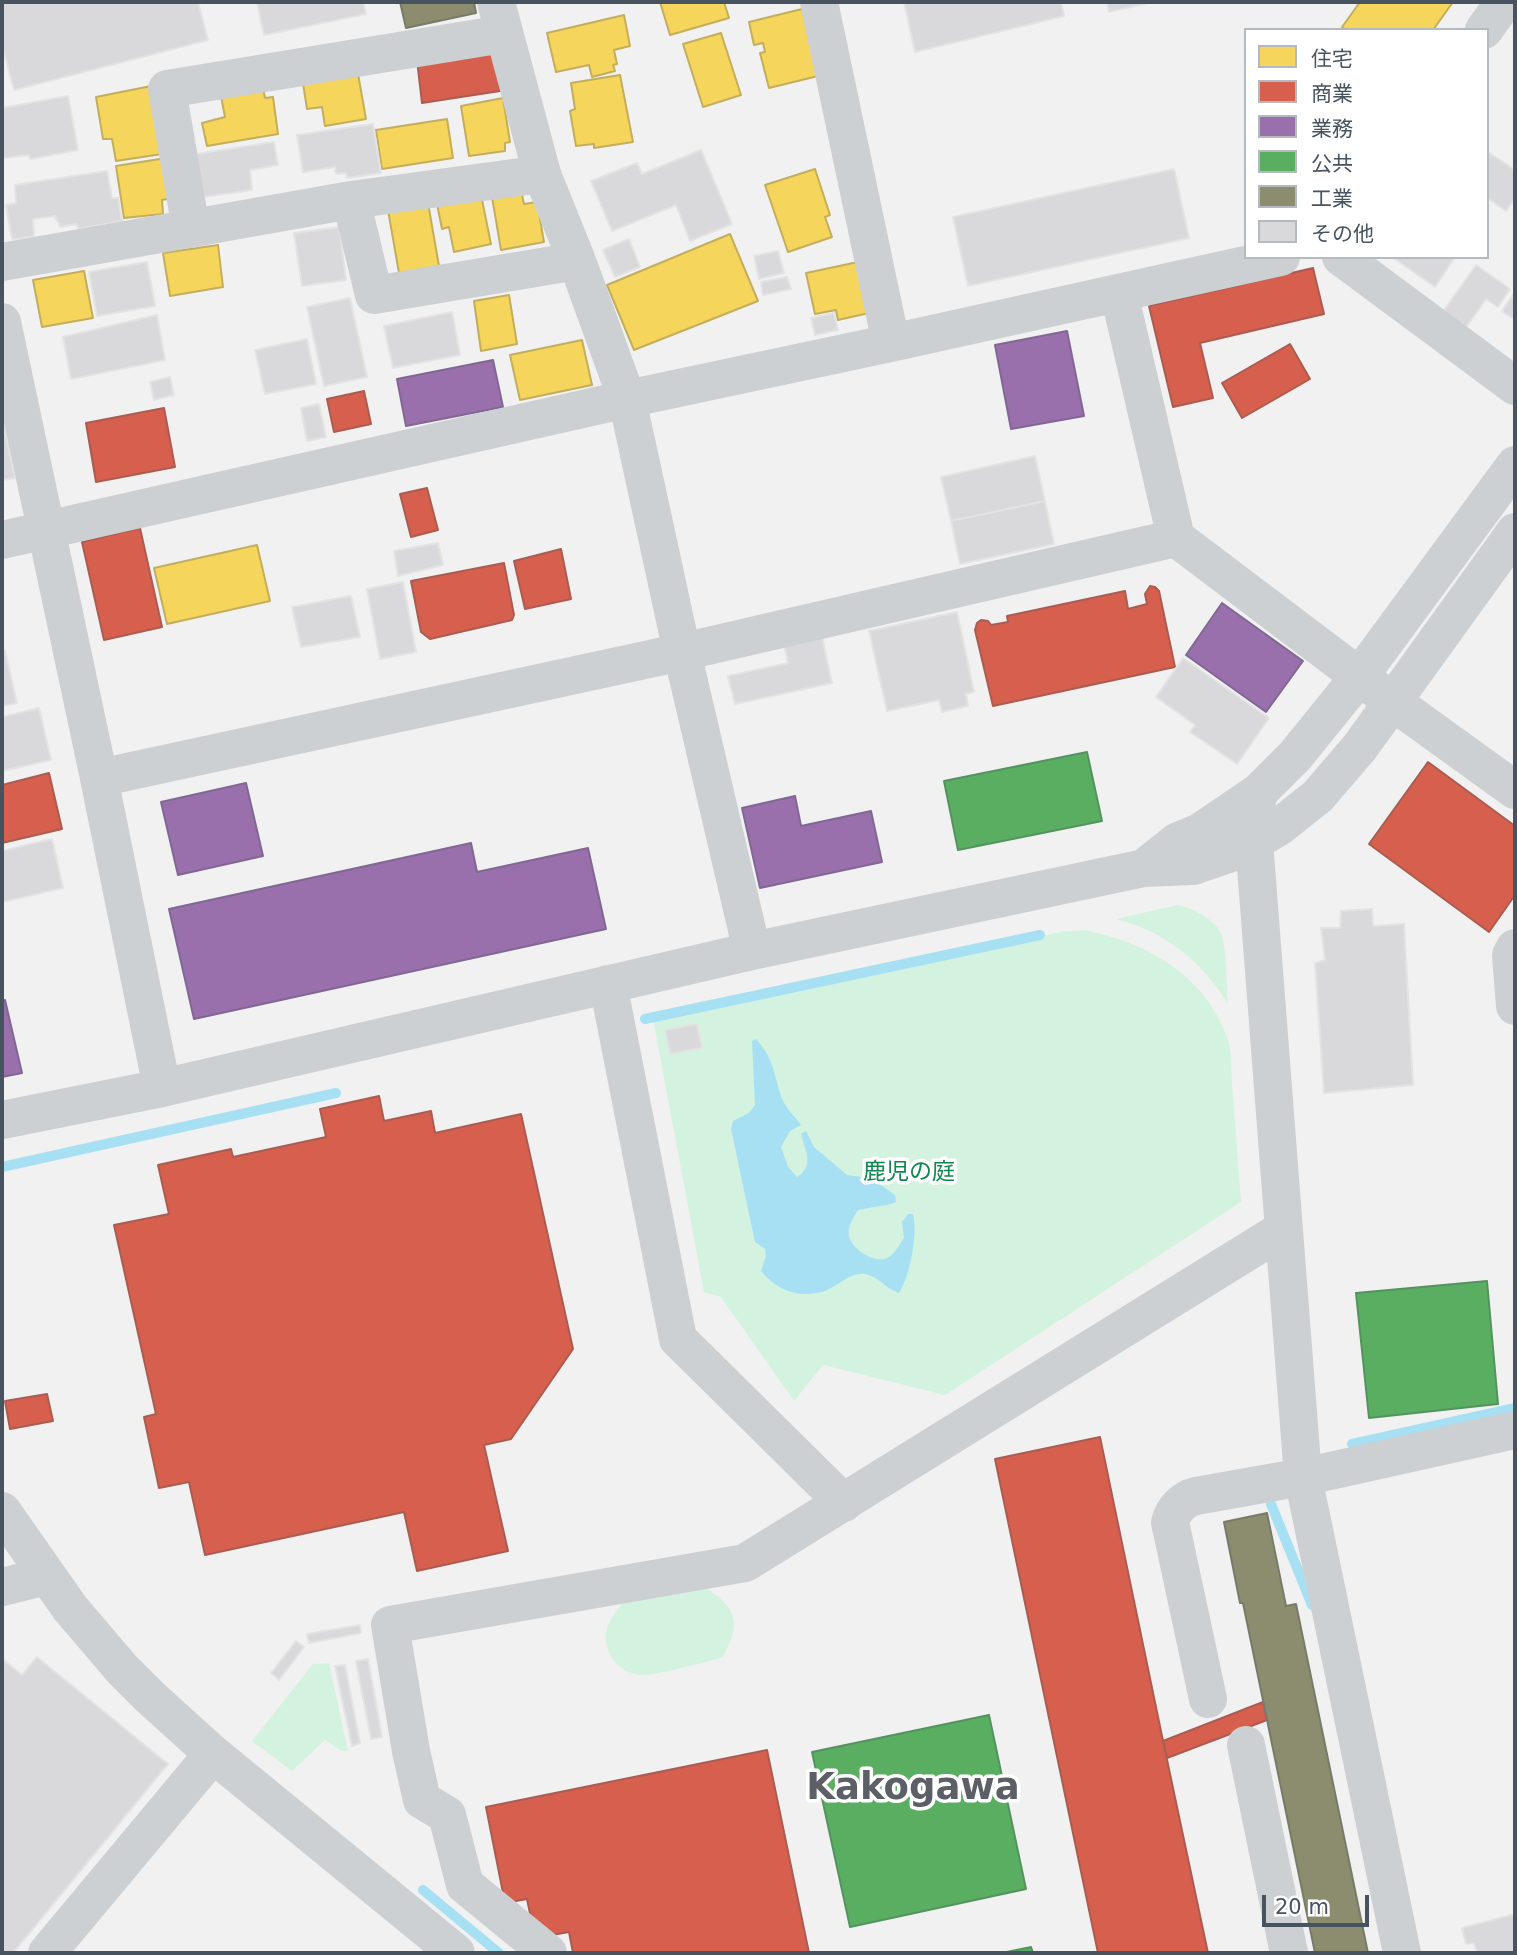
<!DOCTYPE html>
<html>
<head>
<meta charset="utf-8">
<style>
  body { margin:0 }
  #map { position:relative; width:1517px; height:1955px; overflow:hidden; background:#f2f1f1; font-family:"DejaVu Sans","Noto Sans JP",sans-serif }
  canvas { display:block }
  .frame { position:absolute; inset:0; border:4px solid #47535f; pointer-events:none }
  .legend { position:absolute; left:1244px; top:28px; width:245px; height:231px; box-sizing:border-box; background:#fff; border:2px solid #b5babf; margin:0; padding:9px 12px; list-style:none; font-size:21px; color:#47535f }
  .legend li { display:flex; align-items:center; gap:14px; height:35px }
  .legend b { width:35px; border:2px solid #b5babf }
  .scale { position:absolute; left:1262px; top:1895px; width:107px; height:32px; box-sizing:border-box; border:4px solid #47535f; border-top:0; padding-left:9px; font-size:21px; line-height:24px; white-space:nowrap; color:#47535f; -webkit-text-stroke:5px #fff; paint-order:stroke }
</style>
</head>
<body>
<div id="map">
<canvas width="1517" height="1955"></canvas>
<div class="frame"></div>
<ul class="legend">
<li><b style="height:19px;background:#f6d55c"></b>住宅</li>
<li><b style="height:19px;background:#d6604d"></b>商業</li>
<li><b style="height:19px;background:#9970ab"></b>業務</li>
<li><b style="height:19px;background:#5aae61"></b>公共</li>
<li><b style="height:19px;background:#8c8c6e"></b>工業</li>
<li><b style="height:19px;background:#d9d9db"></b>その他</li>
</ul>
<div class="scale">20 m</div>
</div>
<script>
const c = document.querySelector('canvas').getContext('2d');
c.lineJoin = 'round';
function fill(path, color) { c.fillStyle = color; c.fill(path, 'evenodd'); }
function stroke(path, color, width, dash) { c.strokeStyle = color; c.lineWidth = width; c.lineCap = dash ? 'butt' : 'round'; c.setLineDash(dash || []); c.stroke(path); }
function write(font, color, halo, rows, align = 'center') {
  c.font = font + ' "DejaVu Sans","Noto Sans JP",sans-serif'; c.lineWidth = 7; c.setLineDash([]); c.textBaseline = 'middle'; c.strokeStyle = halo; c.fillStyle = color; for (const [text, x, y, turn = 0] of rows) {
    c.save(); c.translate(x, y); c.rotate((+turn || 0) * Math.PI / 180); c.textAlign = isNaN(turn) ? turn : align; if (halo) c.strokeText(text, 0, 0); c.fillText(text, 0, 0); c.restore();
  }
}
fill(new Path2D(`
  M1178 905C1193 908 1217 920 1222 936 1227 953 1226 985 1228 1004 1202 961 1164 931 1116 919Z
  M1084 930C1146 942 1204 974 1227 1037 1232 1050 1231 1070 1232 1084 1235 1124 1238 1163 1241 1202L945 1395 823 1365 794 1401 721 1297 704 1292 653 1019 1061 932Z
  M702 1585C735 1607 744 1620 722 1658 702 1662 661 1675 642 1675 618 1674 599 1649 608 1625 613 1614 622 1604 630 1595Z
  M329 1663 348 1751H341L325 1740 292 1771 252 1741 313 1664Z`), '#d4f2e0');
fill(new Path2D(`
  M756 1039C773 1058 773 1070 780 1093 783 1106 794 1115 801 1125L790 1131 781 1147 788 1167 797 1177C815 1166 805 1150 801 1134L806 1131 814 1147 847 1175 871 1178 895 1195 896 1202 891 1204 858 1210C853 1218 847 1227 849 1236 852 1249 872 1262 885 1259 894 1256 899 1245 904 1238L902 1222 908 1214H913C918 1234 910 1276 899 1293 886 1289 878 1276 865 1274 850 1272 838 1286 825 1291 800 1299 777 1291 761 1271L766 1256 765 1249 755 1242 731 1129 733 1121 749 1113 755 1105 752 1041Z`), '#a7e0f2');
const homes = new Path2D(`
  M660 2H724L729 18 670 35Z
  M1360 2H1453L1433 30H1346L1342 27Z
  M802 9 818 76 769 88 760 53 765 52 763 43 754 45 749 22Z
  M624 15 630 46 614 50 617 64 613 65 615 71 592 77 589 65 556 72 547 33Z
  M721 33 741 95 703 107 683 44Z
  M357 68 366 119 325 126 322 107 307 109 302 77Z
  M620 75 633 142 594 148V144L576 146 570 111 575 109 571 83Z
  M261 78 265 98 273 97 278 134 207 146 202 123 225 117 219 86Z
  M151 86 162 154 116 161 112 139H103L96 97Z
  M503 98 510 142 505 143V151L469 156 461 106Z
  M447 119 453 158 382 169 376 130Z
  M166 158 173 198 162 200 163 214 124 218 116 166Z
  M815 169 830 215 825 217 832 237 788 252 765 185Z
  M520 186 524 204 537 202 544 242 501 250 491 191Z
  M481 195 491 244 454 252 449 227 442 229 437 204Z
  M428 203 439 266 399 273 388 210Z
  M730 234 758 301 634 350 607 285Z
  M218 245 223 287 170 296 163 253Z
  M858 262 869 313 838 320 836 310 815 314 806 273Z
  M84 271 93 318 42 327 33 280Z
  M509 295 517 344 481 351 474 301Z
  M582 340 592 385 520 400 510 355Z
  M257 545 270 601 167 624 154 568Z`);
fill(homes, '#f6d55c');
stroke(homes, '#c2ae5d', 2);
const shops = new Path2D(`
  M416 52H495L500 91 422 103Z
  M1313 268 1324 314 1200 343 1213 398 1173 407 1149 306Z
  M1290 344 1310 379 1242 418 1222 383Z
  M364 391 371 424 334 432 327 399Z
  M164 408 175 467 96 482 86 423Z
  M427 488 438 530 411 537 400 494Z
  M140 528 162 627 104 640 82 542Z
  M561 549 571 599 525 609 514 561Z
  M504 563 514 615 512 620 430 639 421 632 411 581Z
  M1150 586 1155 587 1159 591 1175 667 993 706 975 630 977 623 981 620 988 621 991 625 1008 622 1007 616 1125 591 1128 609 1147 604 1145 594Z
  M1428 762 1515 826V895L1489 932 1369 844Z
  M49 773 62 829 2 843V785Z
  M379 1096 384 1121 431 1111 435 1133 521 1114 573 1349 511 1439 484 1445 508 1551 417 1571 404 1512 205 1555 189 1482 159 1488 144 1417 156 1414 114 1225 169 1214 158 1165 231 1149 233 1157 326 1137 320 1109Z
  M47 1394 53 1421 10 1429 5 1401Z
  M1100 1437 1163 1741 1208 1953H1098L995 1459Z
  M1263 1702 1267 1720 1167 1758 1163 1741Z
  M767 1750 809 1953H573L569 1932 535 1938 527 1899 505 1903 486 1807Z`);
fill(shops, '#d6604d');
stroke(shops, '#ab5c52', 2);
const offices = new Path2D(`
  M1067 331 1084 416 1011 429 995 345Z
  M493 360 503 407 406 426 397 379Z
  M1222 603 1303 661 1266 712 1186 655Z
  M246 783 263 856 178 875 161 802Z
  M795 796 801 826 871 811 882 862 760 888 742 808Z
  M471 843 477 872 588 848 606 929 194 1019 169 909Z
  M5 1000 22 1073 2 1077V1001Z`);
fill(offices, '#9970ab');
stroke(offices, '#806794', 2);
const public = new Path2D(`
  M1087 752 1102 821 958 850 944 781Z
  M1487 1281 1498 1404 1369 1418 1356 1293Z
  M989 1715 1026 1889 850 1927 812 1752Z
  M1031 1947 1033 1953H1002Z`);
fill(public, '#5aae61');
stroke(public, '#549360', 2);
const industry = new Path2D(`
  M400 2H474L476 13 406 28Z
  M1267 1513 1286 1606 1296 1604 1368 1953H1315L1243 1603H1240L1224 1522Z`);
fill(industry, '#8c8c6e');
stroke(industry, '#777b6a', 2);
stroke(new Path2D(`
  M645 1019 1040 935
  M2 1167 336 1093
  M1352 1444 1515 1408
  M1271 1504 1312 1605
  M423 1890 499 1953`), '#a7e0f2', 10);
const building = new Path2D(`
  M2 2H198L208 40 14 90 2 44Z
  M257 2H363L366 14 264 35Z
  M904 2H1061L1064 16 915 52Z
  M1107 2H1152L1109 12Z
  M68 96 78 150 31 159 28 155 4 158 2 148V108Z
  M373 124 381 173 347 178 346 173 336 174 335 167 303 172 297 135Z
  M274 142 278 165 250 170 252 190 203 197 196 154Z
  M701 150 732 224 690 241 676 205 612 231 591 181 637 163 642 174Z
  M1488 152 1515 170V198L1506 211 1487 198Z
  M1174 169 1189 238 968 286 953 217Z
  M107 171 112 198H118L122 221 79 229 76 224 60 227 55 216 33 219 34 237 12 239 6 205 16 203 15 185Z
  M339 227 346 280 302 286 294 233Z
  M629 239 640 267 615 277 603 250Z
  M778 251 784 273 759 279 754 256Z
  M1392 257H1455L1435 287Z
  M147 262 155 306 97 316 89 272Z
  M1476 265 1510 289 1498 307 1486 299 1465 329 1442 313Z
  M787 277 791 289 763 295 761 282Z
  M1515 292V320L1502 311Z
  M350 298 367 377 324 386 307 307Z
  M452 312 460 355 393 368 384 326Z
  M834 313 838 330 815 335 811 318Z
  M157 315 165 360 71 379 63 337Z
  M307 339 316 384 265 394 255 350Z
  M170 377 174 395 154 400 150 382Z
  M319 404 326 437 307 441 301 408Z
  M2 419 15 478 2 480Z
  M1035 456 1045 501 951 521 941 477Z
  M1045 501 1054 544 960 564 951 521Z
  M438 543 443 565 398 576 394 551Z
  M403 582 416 652 380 659 367 589Z
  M351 596 360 637 301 647 292 607Z
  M957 612 974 692 966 694 968 706 942 712 939 700 887 711 869 631Z
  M822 637 832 683 735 704 728 676 788 663 784 645Z
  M5 651 17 703 2 706V652Z
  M1183 658 1269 718 1237 764 1190 732 1195 725 1156 697Z
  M39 708 51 760 2 771V717Z
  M52 839 63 888 2 902V851Z
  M1372 909 1373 926 1404 924 1413 1085 1324 1093 1315 963 1325 960 1321 928H1340L1341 911Z
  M697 1024 702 1048 670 1054 665 1030Z
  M360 1625 361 1633 309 1643 307 1634Z
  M296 1641 304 1647 279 1680 271 1673Z
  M37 1657 168 1764 13 1953H2V1659L22 1675Z
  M368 1659 382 1737 371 1739 356 1661Z
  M345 1665 360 1743 352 1746 335 1666Z
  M1515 1914V1953H1477L1474 1943 1466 1944 1462 1928Z`);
fill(building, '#d9d9db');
stroke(building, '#e3e3e4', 2);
stroke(new Path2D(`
  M496 2 542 174 577 261 627 399 682 652 752 951
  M819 2 891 343
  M1484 30 1504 2
  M351 200 374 295 577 261
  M191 229 167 89 503 34
  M1341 257 1515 386
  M2 262 351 200 542 174
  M1119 293 1176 538 1393 702 1515 790
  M2 322 99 778 162 1088
  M2 540 627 399 891 343 1281 257
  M99 778 682 652 1176 538
  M1259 792 1253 820 1254 841 1303 1477 1402 1953
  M1144 868 1178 841 1200 832 1259 792 1295 756 1359 677 1515 465
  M1515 948 1511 955 1515 1006
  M608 984 678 1339 844 1503
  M2 1120 162 1088 752 951 1144 868 1193 866 1240 850 1279 827 1318 796 1360 747 1515 532
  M2 1511 70 1608 122 1669 150 1697 213 1754 456 1953
  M2 1587 46 1576
  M1208 1699 1170 1522C1174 1509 1183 1499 1196 1496L1303 1477 1515 1430
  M1246 1745 1289 1953
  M47 1953 213 1754
  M548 1953 465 1885 447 1815 422 1800 411 1751 390 1625 745 1563 1284 1229`), '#cdd0d2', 38);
write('23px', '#11864f', '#fff', [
  ["鹿児の庭",909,1173]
]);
write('bold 37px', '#5c6066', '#fff', [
  ["Kakogawa",913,1789]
]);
</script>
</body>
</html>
